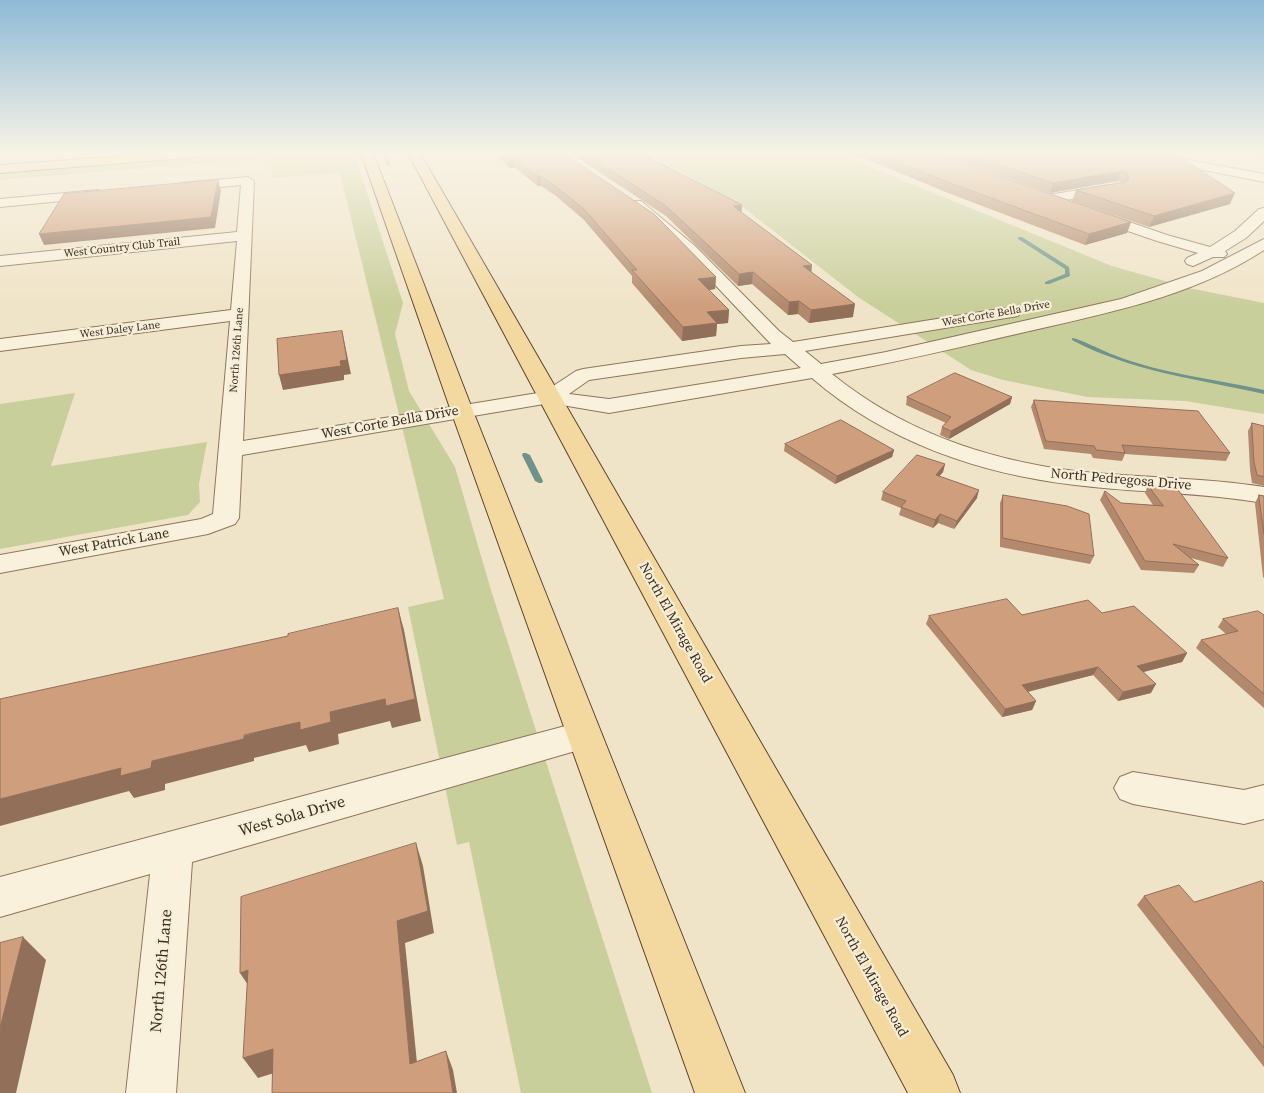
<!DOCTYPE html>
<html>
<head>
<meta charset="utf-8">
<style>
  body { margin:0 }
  canvas { display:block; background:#f0e4c8 }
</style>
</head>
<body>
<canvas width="1264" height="1093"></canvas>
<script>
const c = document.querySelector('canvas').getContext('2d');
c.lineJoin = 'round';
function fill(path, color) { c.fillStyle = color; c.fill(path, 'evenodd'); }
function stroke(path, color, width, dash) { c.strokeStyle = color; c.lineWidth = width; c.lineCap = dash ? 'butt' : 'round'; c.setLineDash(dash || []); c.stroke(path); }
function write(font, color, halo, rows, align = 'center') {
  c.font = font + ' "Source Serif 4",serif'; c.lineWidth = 4.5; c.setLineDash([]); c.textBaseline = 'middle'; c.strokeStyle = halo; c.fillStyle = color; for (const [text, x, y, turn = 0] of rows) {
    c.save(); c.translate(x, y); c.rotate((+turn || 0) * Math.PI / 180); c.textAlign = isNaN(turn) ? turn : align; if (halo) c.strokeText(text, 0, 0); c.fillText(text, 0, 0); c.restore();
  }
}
fill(new Path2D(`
  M264 153H354L403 303 395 334 409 391 455 467 491 590 652 1093H521L469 842 457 845 408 607 444 599 340 173 272 178 271 158 0 180V174Z
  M646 153H836L1112 266 1189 288 1264 303V414L1185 401 1087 397 1003 380 971 370 858 297 739 204Z
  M75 393 51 466 207 442 199 484 200 502 188 515 0 549V404Z`), '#c9cf9b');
fill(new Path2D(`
  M383 153H387L390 166 387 165Z
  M1018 237H1022L1069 267 1070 276 1049 284H1045V282L1065 274V269L1018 239Z
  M1072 338C1078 338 1105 352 1114 355 1162 374 1214 379 1264 390V394C1199 379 1132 372 1072 340Z
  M523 453H526L530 455 543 481 542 483H539L535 481 522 455Z`), '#6f938a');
const minor = new Path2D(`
  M1127 153H1151L1264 174V182L1133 156Z
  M248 177 254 181 243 441 544 392 576 371 583 369 741 346 771 344 685 253 631 207 629 204 631 201H641L695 246 779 331 793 342 1012 307 1018 308 1021 312 1018 316 1012 317 805 351 821 364 886 352 1121 299 1202 271 1264 239V250C1192 297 1107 313 1025 332 961 347 897 362 832 374 902 431 987 460 1075 471 1138 478 1201 477 1264 487V503C1201 492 1138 493 1075 485 980 474 886 442 812 378L609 413 550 403 242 455 239 518 235 524 208 534 0 573V555L201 519 213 514 230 321 0 351V339L231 310 237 241 0 266V256L237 232 241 185 181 191 175 187 181 183ZM785 354 801 368 609 399 569 394 589 380 741 358Z
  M1110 185 1114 186 1116 189 1114 192 1048 203 1041 199 1048 195Z
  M98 190 104 194 103 197 0 207V199Z
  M1264 208V221L1246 238 1225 251 1227 254 1224 257H1213L1193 266 1187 264 1185 261 1187 258 1198 253 1157 241 1090 218 1088 215 1090 212H1100L1167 235 1210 247 1235 231 1259 209Z
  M584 721 596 725 602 735 596 745 192 862 176 1093H126L150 874 0 917V877Z
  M1133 772 1244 790 1264 785V819L1244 824 1133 804 1120 799 1114 788 1120 777Z`);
const major = new Path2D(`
  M167 153H218L212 156 0 173V165Z
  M361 153H373L473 411 745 1093H695L451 411Z
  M408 153H420L953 1075 960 1093H908Z`);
stroke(minor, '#8d765c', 2);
stroke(major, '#5b4430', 2);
fill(minor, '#faf1dc');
fill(major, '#f3d9a0');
fill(new Path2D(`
  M494 153H563L716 277 715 289 709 290 729 310 728 323 717 324 716 336 682 341 632 283V276L584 220 556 196 541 186H538L515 168H510Z
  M570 153H640L742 205 741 212 811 272 853 317 809 323 798 314 788 315 752 284 738 286 666 216Z
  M852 153H933L1131 222 1127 233 1085 245 948 193Z
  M937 153H1159L1230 204 1149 227 1072 201 1076 190 1122 182 1118 181 1050 193Z
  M1252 153H1264V157Z
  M907 397H1012L1010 404 949 439 940 435 942 427 946 423 906 405Z
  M1034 400 1230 453 1226 461 1125 454 1122 461 1093 458 1091 454 1044 449 1031 407Z
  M1252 423 1264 426V486L1252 483 1250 470 1248 431Z
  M785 444 894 450 892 457 835 484 784 451Z
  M945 464 943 472 939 476 977 498 954 529 938 523 933 528 899 515 901 508 881 500 883 492Z
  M1148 485 1228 558 1223 567 1191 558 1199 565 1194 573 1141 570 1100 500 1104 492 1121 503 1153 505 1145 493Z
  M1003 495 1094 556 1090 564 1000 547V503Z
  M1259 495 1264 496V578L1263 577 1255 503Z
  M1102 613 1187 653 1182 662 1143 672 1151 693 1118 701 1093 675 1028 692 1036 701 1032 710 1002 717 926 624 929 616Z
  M1264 615V708L1196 648 1201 640 1226 634 1218 627 1223 619Z
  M1264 883V1067L1137 905 1144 896 1194 902Z`), '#b2896c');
fill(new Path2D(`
  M514 158 515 168H510L509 159Z
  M1121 171 1118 181 1050 193 1053 183Z
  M537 176H540L541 186H538Z
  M218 180 221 191 215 228 44 245 39 234Z
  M1235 193 1230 204 1149 227 1154 216Z
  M742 205 741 216 733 206Z
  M1131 222 1127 233 1085 245 1089 234Z
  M812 265 811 277 803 266Z
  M753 272 752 284 738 286 739 274Z
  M716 277 715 289 697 292 698 279Z
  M799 301 798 314 788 315 789 302Z
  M855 304 853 317 809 323 811 310Z
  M729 310 728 323 717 324 716 336 682 341 683 327 707 312Z
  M342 331 351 374 344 375V380L283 390 279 375 340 361Z
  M1012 397 1010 404 949 439 951 431Z
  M894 450 892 457 835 484 837 476Z
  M945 464 943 472 934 483 936 475Z
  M979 490 977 498 954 529 957 521Z
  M940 514 938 523 933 528 935 520Z
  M398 608 404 630 421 721 392 728 390 721 338 734 339 744 309 752 306 745 254 758V761L165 784V790L134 798 129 791 0 826V799L121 768 152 761 330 712Z
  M1187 653 1182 662 1132 675 1137 666Z
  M1098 667 1093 675 1018 694 1022 685Z
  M1156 684 1151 693 1118 701 1123 692Z
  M1036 701 1032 710 1002 717 1005 709Z
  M416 843 423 866 434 933 405 943 419 1083 410 1064 397 921Z
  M23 937 46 960 16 1093H0V1028Z
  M248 970 254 994 240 973Z
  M273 1049 287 1069 258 1078 243 1058Z
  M446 1051 453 1070 457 1093H453Z`), '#916f58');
const building = new Path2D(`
  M503 153H563L654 214 716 277 698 279 729 310 707 312 717 323 683 327 632 270H637L584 209 555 186 540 176H537L514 158 509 159Z
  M584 153H640L742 205 733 206 812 265 803 266 855 304 811 310 799 301 789 302 753 272 739 274 666 206Z
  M876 153H933L1131 222 1089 234 950 183Z
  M965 153H1159L1180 157 1235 193 1154 216 1076 190 1126 182 1129 178 1126 172 1121 171 1053 183Z
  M218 180 211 217 39 234 64 194Z
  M342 331 347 360 340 361 341 366 279 375 277 339Z
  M955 373 1012 397 951 431 942 427 951 417 907 397Z
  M1034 400 1198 411 1230 453 1122 445 1125 453 1096 450 1094 446 1046 441Z
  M841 420 894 450 837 476 785 444Z
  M1252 423 1264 426V477L1257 475 1254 462Z
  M917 455 945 464 936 475 979 490 957 521 940 514 935 520 901 507 906 501 883 492Z
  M1148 485 1176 487 1228 558 1173 544 1199 565 1145 561 1104 492 1105 491 1121 503 1163 506Z
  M1003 495 1067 506 1089 514 1094 556 1003 538Z
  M1259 495 1264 496V534Z
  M1007 599 1022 615 1088 600 1102 613 1134 606 1187 653 1137 666 1156 684 1123 692 1098 667 1022 685 1036 701 1005 709 929 616Z
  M398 608 415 699 386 706 385 699 330 712 331 722 300 730V722L244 735V739L152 761 151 768 120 776 121 768 0 799V699L288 636V634Z
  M1258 611 1264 615V694L1201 640 1238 631 1223 619Z
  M416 843 428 911 397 921 410 1064 446 1051 453 1093H272L273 1049 243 1058 248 970 240 973 241 897Z
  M1262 881 1264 883V1048L1144 896 1179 885 1194 902Z
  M23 937 0 1028V943Z`);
fill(building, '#cf9f7d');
stroke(building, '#916f58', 1);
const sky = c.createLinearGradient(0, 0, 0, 306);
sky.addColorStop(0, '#8fbad6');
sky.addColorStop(0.5, '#f8f3e6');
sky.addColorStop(1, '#f8f3e600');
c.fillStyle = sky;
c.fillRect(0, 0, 1264, 306);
write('11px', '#3d2e20', '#f7eed8', [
  ["West Country Club Trail",122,248,-6],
  ["West Corte Bella Drive",996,314,-10],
  ["West Daley Lane",120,330,-7],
  ["North 126th Lane",237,350,-86]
]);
write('14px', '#3d2e20', '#f7eed8', [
  ["West Corte Bella Drive",390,423,-10],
  ["North Pedregosa Drive",1121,480,5],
  ["West Patrick Lane",114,543,-10],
  ["North El Mirage Road",675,623,61],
  ["North El Mirage Road",871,977,61]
]);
write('16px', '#3d2e20', '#f7eed8', [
  ["West Sola Drive",292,817,-16],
  ["North 126th Lane",162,971,-85]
]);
</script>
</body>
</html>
